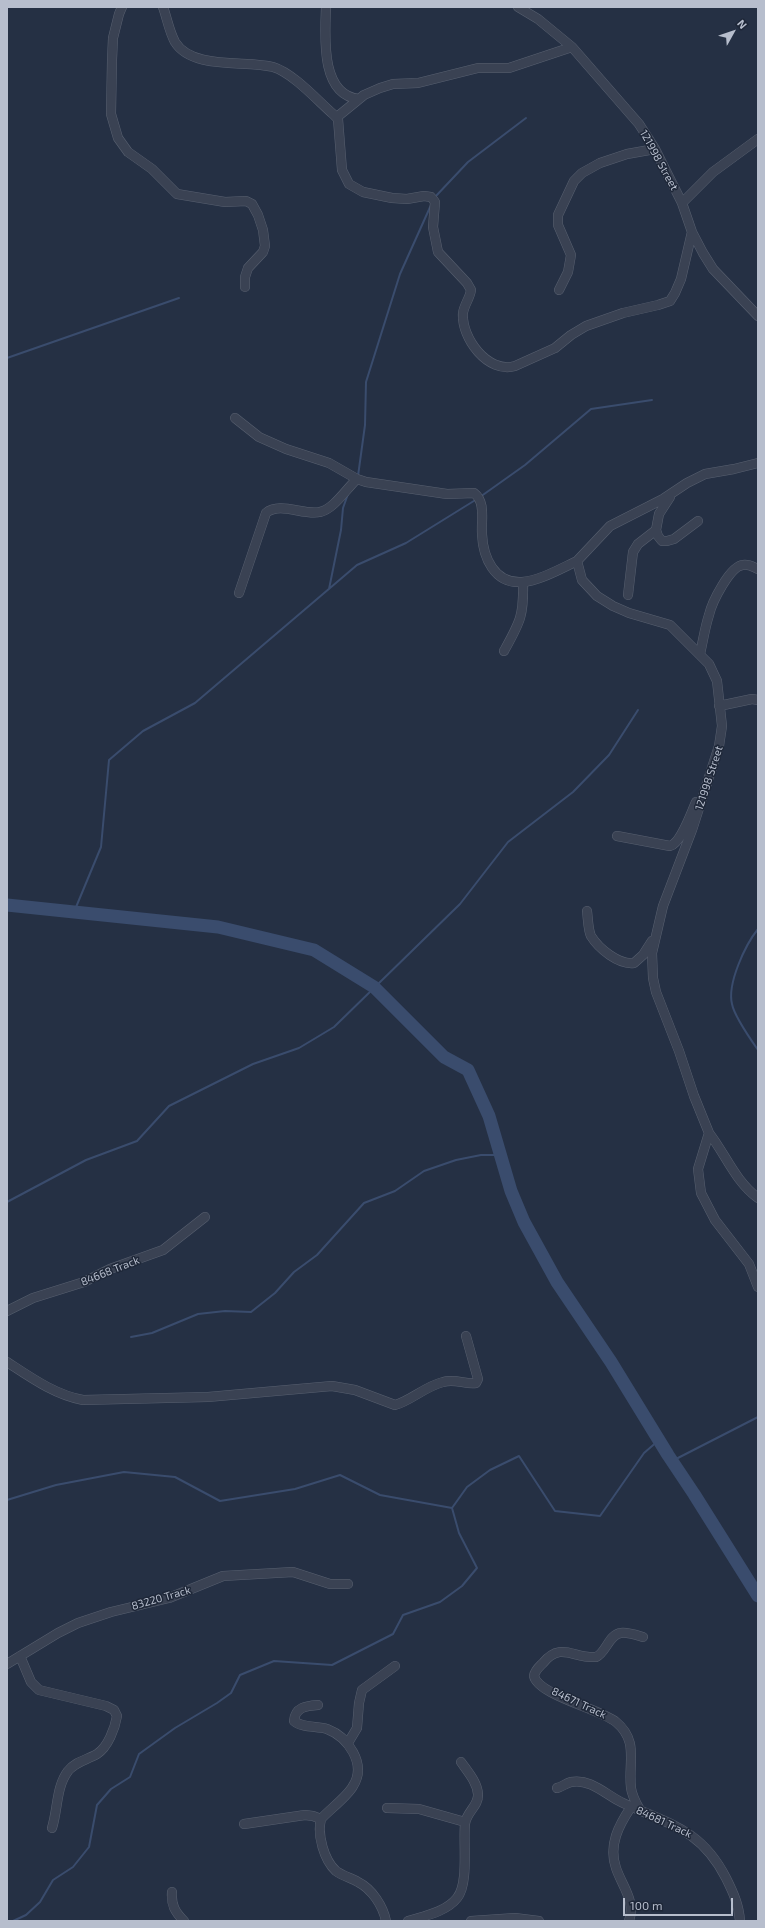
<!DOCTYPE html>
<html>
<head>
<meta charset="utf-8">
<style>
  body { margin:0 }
  #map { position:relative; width:765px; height:1928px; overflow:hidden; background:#253044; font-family:"Exo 2",sans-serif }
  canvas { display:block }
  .frame { position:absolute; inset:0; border:8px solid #b7becd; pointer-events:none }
  .north { position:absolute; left:713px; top:12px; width:40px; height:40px; -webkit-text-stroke:3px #1e2738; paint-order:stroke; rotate:50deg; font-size:11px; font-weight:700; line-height:16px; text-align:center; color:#b7becd }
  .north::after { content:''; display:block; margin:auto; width:14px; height:18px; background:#b7becd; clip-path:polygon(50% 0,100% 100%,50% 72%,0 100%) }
  .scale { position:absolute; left:623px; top:1898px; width:110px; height:18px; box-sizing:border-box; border:2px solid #b7becd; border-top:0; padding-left:5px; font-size:12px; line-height:14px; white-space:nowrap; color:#b7becd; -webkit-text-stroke:3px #1e2738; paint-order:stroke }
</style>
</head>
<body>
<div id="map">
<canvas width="765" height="1928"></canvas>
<div class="frame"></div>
<div class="north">N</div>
<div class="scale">100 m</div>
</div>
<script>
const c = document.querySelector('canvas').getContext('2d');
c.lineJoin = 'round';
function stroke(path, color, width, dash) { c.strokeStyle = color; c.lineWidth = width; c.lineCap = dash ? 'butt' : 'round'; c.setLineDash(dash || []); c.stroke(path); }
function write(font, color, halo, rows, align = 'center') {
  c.font = font + ' "Exo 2",sans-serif'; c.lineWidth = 3; c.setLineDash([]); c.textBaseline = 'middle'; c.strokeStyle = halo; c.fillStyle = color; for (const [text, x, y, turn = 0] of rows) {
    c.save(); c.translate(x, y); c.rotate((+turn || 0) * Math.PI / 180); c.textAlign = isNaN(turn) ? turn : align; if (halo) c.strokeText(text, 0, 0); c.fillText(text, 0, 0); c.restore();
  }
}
stroke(new Path2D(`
  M435 197 468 162 526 118
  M7 358 179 298
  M358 476 365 425 366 382 400 274 431 205
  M480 497 525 465 591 409 652 400
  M329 589 341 530 343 508 348 494
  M74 912 101 847 109 760 143 731 195 703 357 565 406 543 477 499
  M758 929C745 945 727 984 732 1004 734 1015 751 1040 758 1050
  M7 1202 86 1160 137 1141 169 1106 253 1064 299 1048 334 1027 460 904 508 842 573 792 609 755 638 710
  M131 1337 152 1333 198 1314 225 1311 251 1312 275 1293 294 1272 317 1255 364 1203 395 1191 424 1171 456 1160 481 1155H501
  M672 1461 758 1417
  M7 1500 56 1485 124 1472 175 1477 220 1501 295 1489 340 1475 380 1495 452 1508
  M13 1921 26 1915 40 1902 53 1880 73 1867 89 1847 97 1805 111 1789 130 1777 139 1754 175 1728 217 1703 231 1693 240 1675 274 1661 332 1665 393 1634 403 1615 440 1602 462 1586 477 1568 459 1533 452 1508 467 1487 490 1470 519 1456 555 1511 600 1516 644 1453 659 1440`), '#3a4c6d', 2);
stroke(new Path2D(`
  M7 905 218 927 314 950 374 987 444 1057 468 1070 489 1116 511 1191 524 1222 557 1282 611 1362 668 1455 694 1494 758 1596`), '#3a4c6d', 13);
const minor = new Path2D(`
  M122 7 119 14 113 38 112 60 111 114 118 138 128 152 152 169 177 194 225 202 246 201 252 204 258 215 263 230 265 246 263 252 248 268 245 277V287
  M163 7C167 18 169 31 175 42 192 70 246 60 273 67 293 73 317 100 333 114L338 119 342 170 349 184 363 192 392 198 407 199 424 196 431 197 435 202 433 227 438 252 467 283 471 290C470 298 464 305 463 313 461 338 488 374 515 366L555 348 571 335 586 326 623 313 658 305 670 301 675 293 681 279 692 232
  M326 7C325 36 320 95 359 99
  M518 7 538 19 572 47 639 124 655 149 682 203 692 232 703 253 713 269 758 316
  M337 117 364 95 380 88 393 84 418 83 478 68H509L572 47
  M682 203 713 172 758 139
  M559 290 568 272 571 255 558 225V215L574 181 582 173 600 163 627 154 655 149
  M235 418 259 437 286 449 329 463 357 479 366 482 447 494 474 493C486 502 481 520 482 534 483 557 494 584 522 582 539 581 562 568 577 561
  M758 463 734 469 705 474 687 483 663 499 610 526 577 561 582 580 597 596 613 606 629 613 670 625 709 664 717 681 722 726 719 746 692 830 663 906 652 953 653 978 656 992 679 1051 694 1096 709 1133 698 1169 701 1193 715 1220 749 1264 758 1287
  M656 530 658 536 662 541H667L674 539 698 521
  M239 593 266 513C280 501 304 516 320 512 334 509 347 488 357 479
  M628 595 633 552 638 544 656 530 659 514 670 497
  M504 651C520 622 524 616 523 582
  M700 654C703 641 705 627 709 615 712 602 730 566 743 565 749 564 753 567 758 569
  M719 706 752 699 758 700
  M617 836 670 846C681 843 691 813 696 802
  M587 911C588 918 588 930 591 936 599 949 619 965 634 963L643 955 652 941
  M709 1133C726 1155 735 1181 758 1198
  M7 1311 33 1298 84 1282 110 1269 163 1250 205 1217
  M7 1362C30 1377 55 1395 83 1400L208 1397 332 1386 355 1390 395 1405C410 1401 426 1386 443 1382 455 1378 466 1385 476 1383L478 1379 466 1336
  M20 1656 31 1682 39 1690 106 1706 114 1710 117 1716C115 1728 108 1747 97 1754 87 1760 76 1761 68 1771 56 1787 58 1809 52 1828
  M7 1664 58 1633 78 1623 111 1612 169 1598 223 1576 293 1572 330 1584H348
  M318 1705C306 1706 295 1707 294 1721 302 1728 317 1726 327 1729 348 1737 367 1764 353 1786 348 1796 329 1810 321 1819 317 1835 324 1860 336 1871 343 1876 351 1878 358 1882 372 1889 383 1906 386 1921
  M348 1743 357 1728 359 1703 362 1690 395 1666
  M557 1788C562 1787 566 1783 571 1782 591 1778 607 1796 623 1803 669 1824 701 1829 726 1878 733 1892 739 1905 740 1921
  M387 1808 419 1809 465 1822
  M640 1810C636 1803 632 1796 631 1788 628 1762 639 1741 616 1722 600 1709 538 1695 534 1676 535 1670 539 1667 543 1663 561 1641 574 1659 596 1657 606 1653 609 1634 621 1633 627 1632 636 1635 643 1637
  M244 1824 305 1815 313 1816 321 1819
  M172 1892C171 1905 175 1912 184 1921
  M408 1921C424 1916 446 1912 457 1898 469 1884 463 1843 465 1824 466 1812 479 1806 478 1794 477 1782 468 1772 461 1762
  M471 1921 515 1918 539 1921
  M629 1921C636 1901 622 1886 616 1868 608 1845 619 1825 631 1807`);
stroke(minor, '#586070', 10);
stroke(minor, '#3a4253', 9);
write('11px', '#b7becd', '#1e2738', [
  ["121998 Street",659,160,61],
  ["121998 Street",709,778,-72],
  ["84668 Track",110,1271,-22],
  ["83220 Track",161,1598,-16],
  ["84671 Track",579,1703,25],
  ["84681 Track",664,1822,25]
]);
</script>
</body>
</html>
